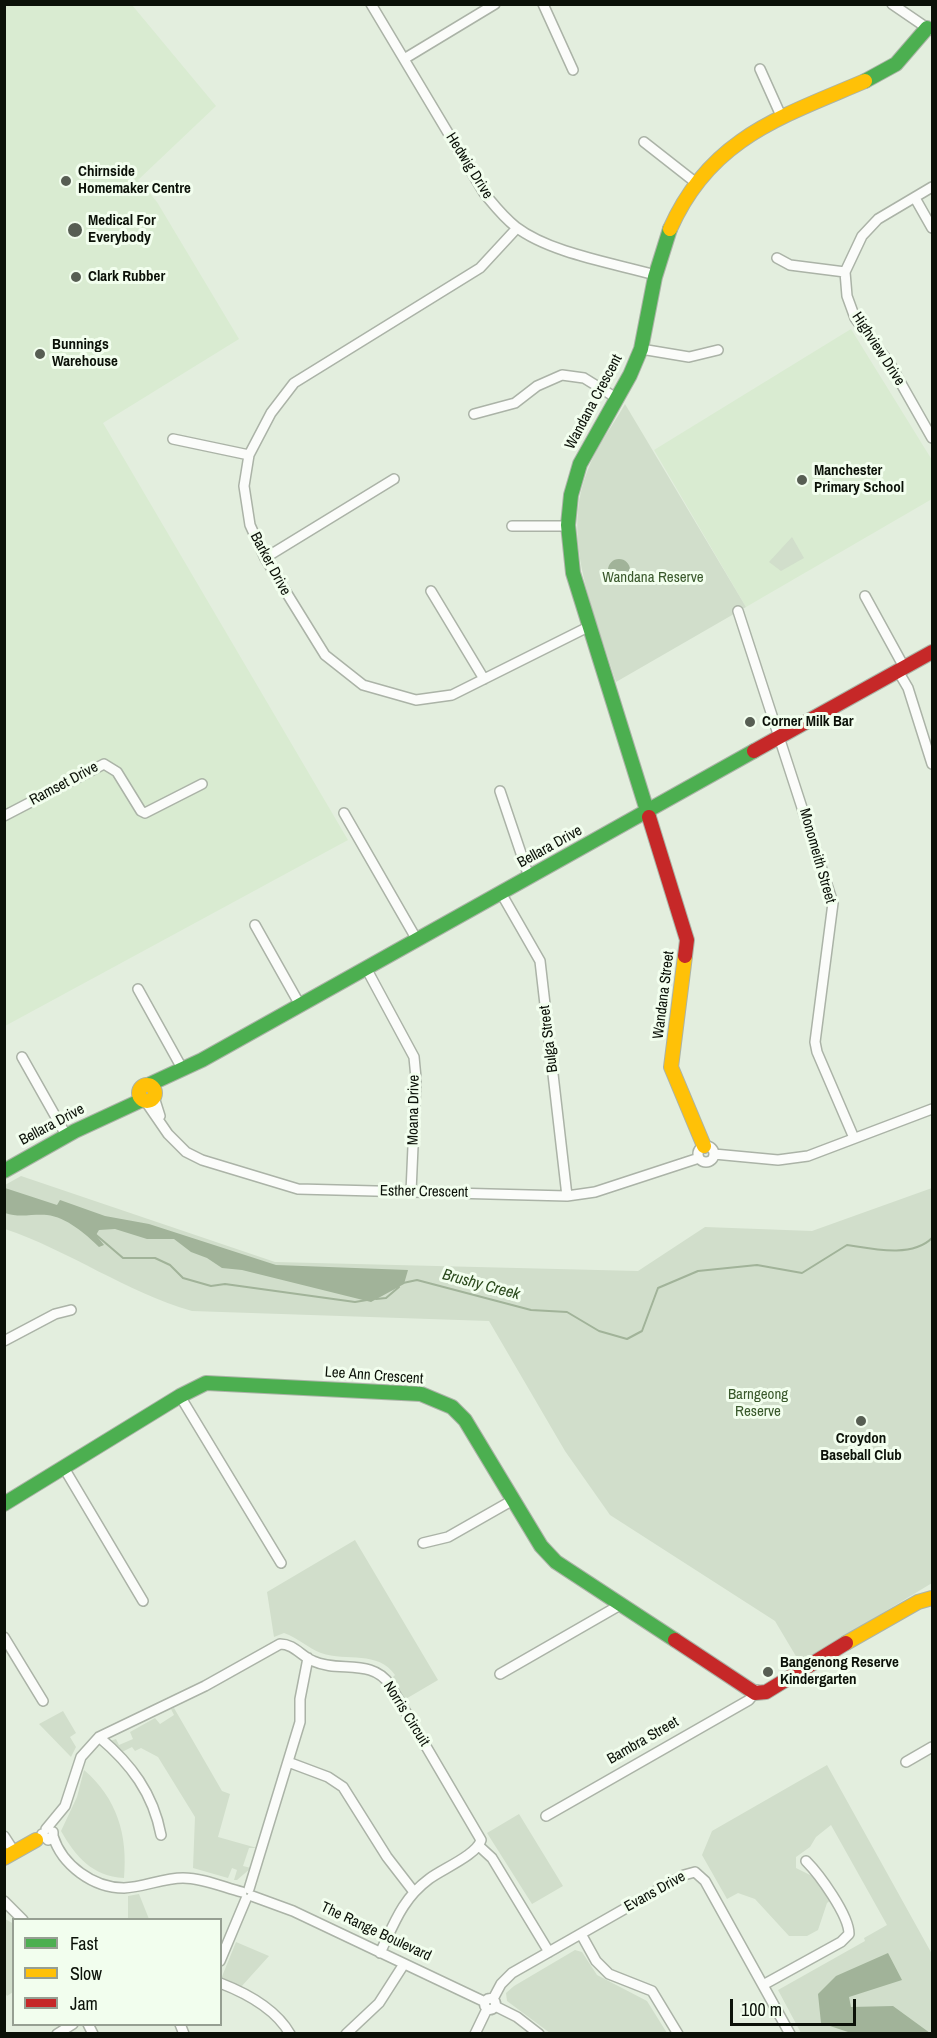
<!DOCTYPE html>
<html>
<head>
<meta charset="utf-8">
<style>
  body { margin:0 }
  #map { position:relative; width:937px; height:2038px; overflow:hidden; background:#e3eede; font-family:"Archivo Narrow",sans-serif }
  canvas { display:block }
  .frame { position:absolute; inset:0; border:6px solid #0b1108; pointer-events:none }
  .legend { position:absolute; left:12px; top:1918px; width:210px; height:108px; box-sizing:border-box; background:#f2feee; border:2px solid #969f92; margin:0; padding:8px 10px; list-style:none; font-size:18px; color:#0b1108 }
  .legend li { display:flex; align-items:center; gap:12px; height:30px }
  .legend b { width:30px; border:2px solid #969f92 }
  .scale { position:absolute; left:730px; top:1999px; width:126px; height:27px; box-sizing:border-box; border:3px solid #0b1108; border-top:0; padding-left:8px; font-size:18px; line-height:21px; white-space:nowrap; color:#0b1108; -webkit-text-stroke:4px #f2feee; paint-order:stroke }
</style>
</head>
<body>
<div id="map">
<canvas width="937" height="2038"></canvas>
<div class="frame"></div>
<ul class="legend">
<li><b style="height:8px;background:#4caf50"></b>Fast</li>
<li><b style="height:8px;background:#ffc107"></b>Slow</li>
<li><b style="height:8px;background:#c62828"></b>Jam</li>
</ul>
<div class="scale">100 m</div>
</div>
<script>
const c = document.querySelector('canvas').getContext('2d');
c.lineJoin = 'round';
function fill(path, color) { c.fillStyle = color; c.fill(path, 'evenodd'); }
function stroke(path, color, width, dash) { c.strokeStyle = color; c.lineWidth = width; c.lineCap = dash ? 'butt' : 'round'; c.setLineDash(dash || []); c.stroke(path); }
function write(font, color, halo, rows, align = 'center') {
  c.font = font + ' "Archivo Narrow",sans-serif'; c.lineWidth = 6; c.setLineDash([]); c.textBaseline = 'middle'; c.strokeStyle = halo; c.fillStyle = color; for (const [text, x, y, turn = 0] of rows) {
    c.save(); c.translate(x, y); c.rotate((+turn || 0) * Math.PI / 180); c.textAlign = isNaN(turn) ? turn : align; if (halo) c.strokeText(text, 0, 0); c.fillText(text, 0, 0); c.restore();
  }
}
fill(new Path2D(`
  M5 5H132L216 106 138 180 157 202 239 339 103 423 348 840 5 1026Z
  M851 329 932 460V499L746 607 654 450Z`), '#d9ebd1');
fill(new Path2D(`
  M625 404 746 607 616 682C596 615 560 541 587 472 596 447 612 427 625 404Z
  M792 537 804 558 781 571 769 562Z
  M21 1176 275 1262 638 1271 705 1227 812 1231 932 1188V1583L800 1663 775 1621 610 1515 565 1451 489 1321 192 1311C126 1292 70 1251 5 1229V1185Z
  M355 1540 438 1680 404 1700 391 1679 395 1675C378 1650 347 1662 321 1653 308 1648 298 1638 284 1633L274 1637 267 1592Z
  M174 1708 222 1791 230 1794 218 1837 257 1848H249L243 1866 251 1868 237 1880H234L237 1870 232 1868 228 1878 193 1868 195 1817 158 1757 141 1748 135 1751 132 1747 122 1752 110 1741 116 1739 119 1745 133 1739 130 1732 155 1718 160 1724 174 1715 171 1709Z
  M63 1711 76 1733 70 1737 76 1747 71 1757 39 1724Z
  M827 1765 932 1954V2033H801L778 1990 865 1941 864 1938 887 1925 831 1825 816 1837 810 1847 796 1857V1868L816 1878 830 1901 827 1903 818 1930 807 1936H789L755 1899 738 1893 727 1899 702 1855 712 1831Z
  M84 1770C117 1798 128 1835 124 1878 92 1876 76 1857 61 1831L77 1797Z
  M519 1814 563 1886 532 1904 487 1833Z
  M139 1894 149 1919H128V1896Z
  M5 1919 14 1924 13 1992 7 1996 4 1991Z
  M236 1942 269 1956 241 1987 221 1979Z
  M575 1950 582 1952 597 1975 647 2001 667 2033H550L507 2001 506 1993 514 1986Z`), '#d1decb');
fill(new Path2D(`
  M608 570a11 11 0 1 1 22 0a11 11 0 1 1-22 0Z
  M5 1188 57 1205 60 1200 105 1216 149 1224 276 1265 408 1270 404 1284 371 1302 242 1270 222 1268 207 1258 191 1252 174 1239H147L115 1229 99 1230 96 1235 104 1245 99 1247C86 1234 66 1217 47 1215 31 1214 19 1218 5 1213Z
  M888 1953 902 1980 849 1997 851 2007 893 2006 930 2033H851L821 2023 818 1994 836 1976Z`), '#a1b399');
stroke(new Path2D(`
  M95 1234 123 1258H155L170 1265 183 1278 211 1286 225 1284 355 1302 367 1300
  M403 1283 417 1280 531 1310 567 1312 599 1331 627 1339 642 1331 658 1288 698 1271 757 1265 802 1273 847 1245C873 1249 912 1258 932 1238
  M376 1299 386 1298 399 1287`), '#a1b399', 2);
const street = new Path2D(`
  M371 4 484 193C494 205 503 217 516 227 550 253 613 263 655 275
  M543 4 573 70
  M892 4 930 30
  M404 59 495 4
  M760 69 782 118
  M644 142 695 182
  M932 187 878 219 862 236 845 272 847 296 855 318 890 364 932 438
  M915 198 932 228
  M517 228 480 268 294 383 271 413 249 455 244 486 250 525 265 558 325 655 363 685 416 700 452 695 590 626
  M777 258 790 265 845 272
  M641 349 689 357 718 350
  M474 414 515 403 537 386 562 375 584 378 618 399
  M173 439 249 455
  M512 526H566
  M265 558 394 479
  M431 591 484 679
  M865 596 904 667
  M738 611 833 903 815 1042 817 1052 854 1138
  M898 671 908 688 932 764
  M500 791 529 877
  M344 813 417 940
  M4 816 104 764 117 772 141 811 145 813 202 784
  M501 893 540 961 567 1196
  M255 925 300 1005
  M366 968 414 1057 416 1078 411 1192
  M138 989 183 1070
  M22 1057 66 1135
  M154 1097 160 1116
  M146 1102 168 1134 186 1152 202 1160 298 1189 567 1196 595 1192 699 1158
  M698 1154a8 8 0 1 1 16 0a8 8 0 1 1-16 0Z
  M714 1154 778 1160 808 1156 932 1109
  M4 1341 55 1314 71 1310
  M180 1396 281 1563
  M64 1468 143 1601
  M423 1543 448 1537 513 1500
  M4 1637 43 1701
  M500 1674 620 1605
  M99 1737C131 1764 153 1793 161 1835
  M288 1762 328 1777 343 1787 387 1857 414 1892
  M906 1762 932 1747
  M546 1816 749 1700 757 1690
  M46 1829 65 1806 81 1757 99 1737 205 1686 280 1644C294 1644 301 1656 313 1661 339 1673 372 1658 390 1685L481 1840C477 1855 442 1869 429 1879 402 1899 394 1924 380 1953
  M42 1834 48 1840 53 1838V1832
  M4 1836 15 1853
  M53 1836C62 1865 93 1888 124 1888 144 1887 163 1878 183 1878 203 1878 223 1887 242 1892
  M479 1846 492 1858 549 1952
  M249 1889 300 1722V1699L308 1658
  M252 1896 293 1911 485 2002
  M4 1901 23 1920
  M581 1934 596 1961 609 1974 652 1991 678 2034
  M220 1961 246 1899
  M220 1983C246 1993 276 2009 290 2034
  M763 1985 841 1942 849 1934C849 1915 819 1874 806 1861
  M484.5 2004a5.5 5.5 0 1 1 11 0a5.5 5.5 0 1 1-11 0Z
  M493 1999 501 1984 512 1973 684 1875 695 1872 705 1881 790 2034
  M495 2006 517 2017 539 2034
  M88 2024 93 2034
  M180 2024 184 2034
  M57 2034 73 2024
  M346 2034 379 2003 404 1964
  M475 2034 487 2009`);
const fast = new Path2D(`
  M865 81 896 64 927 28
  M649 817 573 573 568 525 571 495 580 464 630 375 641 349 655 277 670 229
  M148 1085 202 1060 754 751
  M4 1171 75 1131 142 1100
  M4 1504 180 1396 206 1383 421 1394 452 1407 465 1420 541 1546 556 1562 675 1640`);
const slow = new Path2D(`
  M670 229C710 138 781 117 865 81
  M685 956 671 1067 704 1146
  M139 1093a8 8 0 1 1 16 0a8 8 0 1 1-16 0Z
  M846 1643 918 1602 932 1598
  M4 1858 36 1840`);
const jam = new Path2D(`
  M754 751 932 652
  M649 817 687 940 685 956
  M675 1640 755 1693 766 1692 846 1643`);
stroke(street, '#abb3a7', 12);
stroke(fast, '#abb3a7', 16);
stroke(slow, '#abb3a7', 16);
stroke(jam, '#abb3a7', 16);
stroke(street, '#fbfcfa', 9);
stroke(fast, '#4caf50', 14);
stroke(slow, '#ffc107', 14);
stroke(jam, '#c62828', 14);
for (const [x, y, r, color] of [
  [66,181,6,"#575e53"],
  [75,230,8,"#575e53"],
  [76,277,6,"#575e53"],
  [40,354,6,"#575e53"],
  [802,480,6,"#575e53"],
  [750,722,6,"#575e53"],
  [861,1421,6,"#575e53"],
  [768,1672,6,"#575e53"]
]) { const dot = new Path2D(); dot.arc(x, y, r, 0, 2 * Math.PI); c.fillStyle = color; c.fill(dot); stroke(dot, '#f2feee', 2); }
write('15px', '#0b1108', '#f2feee', [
  ["Hedwig Drive",469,166,58],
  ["Highview Drive",878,349,57],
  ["Wandana Crescent",594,402,-62],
  ["Barker Drive",270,564,62],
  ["Ramset Drive",64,784,-28],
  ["Bellara Drive",550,847,-29],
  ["Monomeith Street",817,856,74],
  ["Wandana Street",664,995,-83],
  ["Bulga Street",549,1039,-97],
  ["Moana Drive",414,1110,-89],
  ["Bellara Drive",52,1125,-28],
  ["Esther Crescent",424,1192,1],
  ["Lee Ann Crescent",374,1376,4],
  ["Norris Circuit",406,1714,58],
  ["Bambra Street",643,1741,-30],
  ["Evans Drive",655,1892,-29],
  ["The Range Boulevard",376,1932,25]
]);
write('bold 15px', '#0b1108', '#f2feee', [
  ["Chirnside",78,172],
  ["Homemaker Centre",78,189],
  ["Medical For",88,221],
  ["Everybody",88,238],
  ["Clark Rubber",88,277],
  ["Bunnings",52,345],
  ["Warehouse",52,362],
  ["Manchester",814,471],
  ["Primary School",814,488],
  ["Corner Milk Bar",762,722],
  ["Croydon",861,1439,"center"],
  ["Baseball Club",861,1456,"center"],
  ["Bangenong Reserve",780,1663],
  ["Kindergarten",780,1680]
], 'left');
write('15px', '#39582b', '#f2feee', [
  ["Wandana Reserve",653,578],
  ["Barngeong",758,1395],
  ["Reserve",758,1412]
]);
write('italic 16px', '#2b4a1d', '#f2feee', [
  ["Brushy Creek",481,1285,15]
]);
</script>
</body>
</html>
